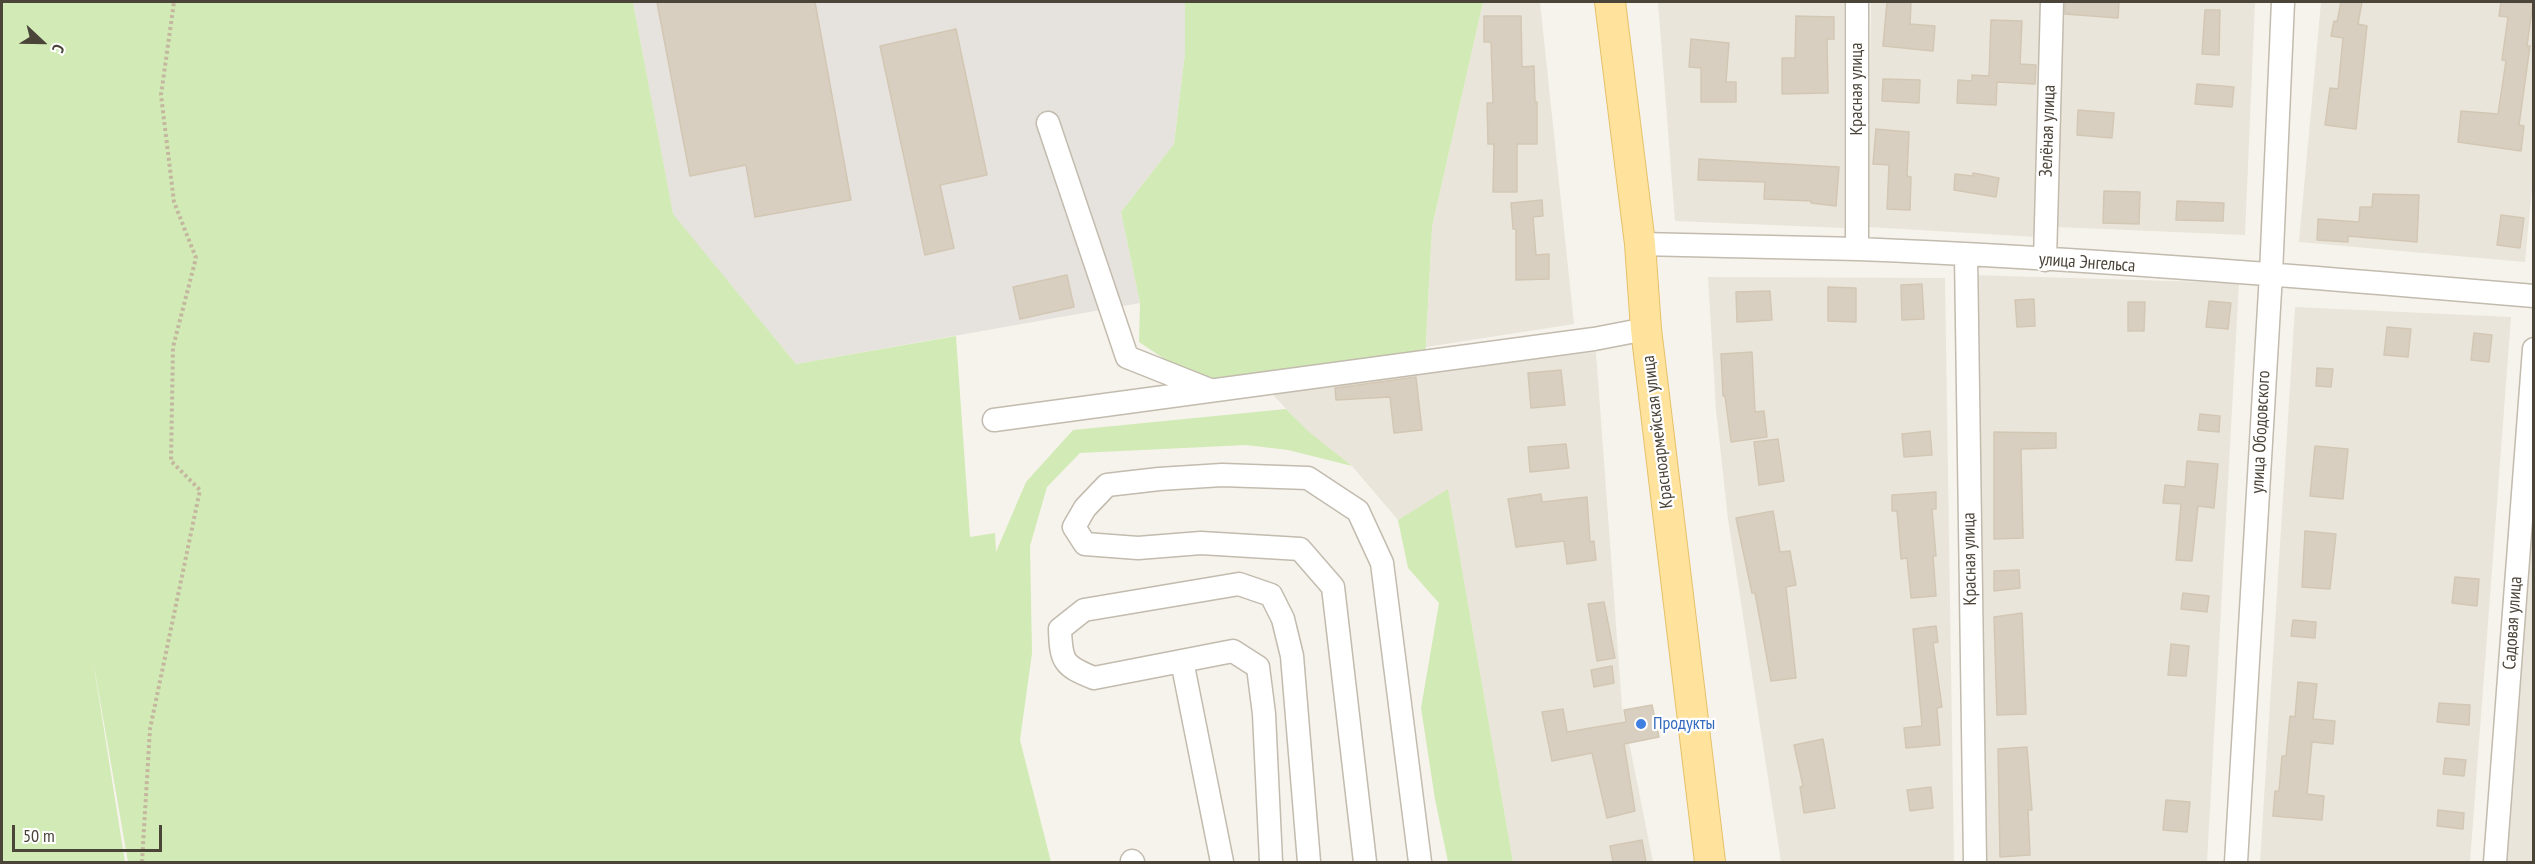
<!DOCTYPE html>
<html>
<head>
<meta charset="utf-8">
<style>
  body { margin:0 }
  #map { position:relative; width:2535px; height:864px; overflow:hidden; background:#f6f3ec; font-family:"PT Sans Narrow",sans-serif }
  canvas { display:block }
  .frame { position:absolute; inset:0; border:3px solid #4b4439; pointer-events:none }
  .north { position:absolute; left:12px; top:12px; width:60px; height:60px; -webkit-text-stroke:4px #fff; paint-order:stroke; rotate:112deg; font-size:16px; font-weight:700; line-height:24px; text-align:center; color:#4b4439 }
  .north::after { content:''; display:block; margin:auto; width:21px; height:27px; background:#4b4439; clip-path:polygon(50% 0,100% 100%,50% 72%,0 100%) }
  .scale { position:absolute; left:12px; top:825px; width:150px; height:27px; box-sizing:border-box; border:3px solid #4b4439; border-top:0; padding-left:8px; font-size:18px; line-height:21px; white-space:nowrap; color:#4b4439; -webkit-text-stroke:4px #fff; paint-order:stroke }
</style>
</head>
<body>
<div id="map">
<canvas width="2535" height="864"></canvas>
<div class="frame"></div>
<div class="north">С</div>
<div class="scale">50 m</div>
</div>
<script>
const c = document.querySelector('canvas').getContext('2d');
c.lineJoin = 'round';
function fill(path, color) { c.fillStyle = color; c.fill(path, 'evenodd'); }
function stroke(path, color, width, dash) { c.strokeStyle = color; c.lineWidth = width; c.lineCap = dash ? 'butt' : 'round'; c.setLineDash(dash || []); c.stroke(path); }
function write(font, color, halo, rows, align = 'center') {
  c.font = font + ' "PT Sans Narrow",sans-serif'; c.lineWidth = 4.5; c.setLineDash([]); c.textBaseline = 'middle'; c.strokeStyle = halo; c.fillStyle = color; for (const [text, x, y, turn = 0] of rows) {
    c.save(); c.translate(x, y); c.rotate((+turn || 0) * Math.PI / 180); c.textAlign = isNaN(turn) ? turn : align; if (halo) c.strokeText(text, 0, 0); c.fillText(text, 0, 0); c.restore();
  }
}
fill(new Path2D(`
  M1483 2H1540L1574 324 1426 347 1432 227Z
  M1658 2H1844V228L1675 221Z
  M1871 2H2043L2037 237 1868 227Z
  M2063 2H2255L2245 235 2056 227Z
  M2321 2H2533L2534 168 2525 262 2299 242Z
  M1971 275 2239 283 2207 862H1986Z
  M1708 277 1945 278 1954 862H1781L1728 519 1716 410Z
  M2295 307 2511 317 2470 862H2260Z
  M1596 352 1622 707 1653 862H1513L1448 490 1398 520 1352 466 1308 432 1263 384 1427 370Z
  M2533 507V862H2507Z`), '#eae5da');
fill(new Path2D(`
  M633 2H1185V53L1174 144 1121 212 1140 303 796 364 673 215Z`), '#e6e2dd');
fill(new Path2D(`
  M2 2H633L673 214 796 364 956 336 970 537 995 533 996 552 1026 482 1073 430 1286 409 1309 432 1352 466 1288 450 1246 445 1080 453 1047 487 1030 546 1032 653 1020 740 1051 862H128L92 654 125 862H2Z
  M1185 2H1483L1432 227 1425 362 1211 390 1139 342 1140 303 1121 212 1174 144 1185 53Z
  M1448 489 1513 862H1448L1435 799 1421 708 1439 603 1408 568 1398 520Z`), '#d2eab5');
const building = new Path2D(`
  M657 2H815L851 200 755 217 746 165 690 176Z
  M1887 2H1911L1910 24 1935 26 1933 51 1883 46Z
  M2065 2H2119L2118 18 2065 14Z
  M2341 2H2362L2358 24 2367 26 2356 129 2325 125 2330 88 2338 89 2343 38 2331 36 2334 21 2337 22Z
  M2501 2 2533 3 2527 46H2530L2519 125 2524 126 2521 151 2458 142 2461 111 2498 114 2506 61 2502 60 2508 17 2499 16Z
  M2205 10H2220L2219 55 2202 54Z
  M1484 16H1521L1522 67 1534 66 1535 102H1537V144H1517V192H1493L1494 144H1488L1487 103H1493L1491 42H1484Z
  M1796 16 1834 17V39H1827L1828 93 1782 94V58H1795Z
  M1991 20 2022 21 2020 64 2036 65 2035 84 1997 82 1996 105 1957 103 1958 80 1972 81V75L1989 76Z
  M956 29 987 175 940 185 954 248 925 255 880 46Z
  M1691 39 1729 43 1726 82H1736V102H1701V68L1689 67Z
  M1883 79 1920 80 1919 103 1882 101Z
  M2197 84 2234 87 2232 107 2195 104Z
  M2078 110 2114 113 2112 138 2077 135Z
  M1876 129 1909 132 1907 176 1911 177 1910 210 1887 209 1889 165 1873 164Z
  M1699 159 1839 167 1836 206 1811 203V201L1764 199 1765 182 1698 180Z
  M1973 173 1999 178 1996 197 1954 190 1955 174 1973 176Z
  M2104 191 2140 192 2139 224 2103 223Z
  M2373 194 2419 195 2417 242 2348 236V242L2317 240 2318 219 2359 222 2360 207H2372Z
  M1542 200 1543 216 1533 217 1536 255 1549 254V279L1516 280V229H1513L1511 203Z
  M2177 201 2224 203 2223 221 2176 220Z
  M2501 215 2524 218 2520 248 2497 245Z
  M1067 275 1074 307 1020 319 1013 287Z
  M1922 284 1924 319 1902 320 1901 285Z
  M1828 287 1856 288V322L1828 321Z
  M1770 291 1772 320 1737 322 1736 292Z
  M2034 299 2035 326 2017 327 2015 300Z
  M2209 301 2231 303 2228 329 2206 327Z
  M2128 302H2145L2144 331H2128Z
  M2387 327 2411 329 2408 357 2384 355Z
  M2474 333 2492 335 2489 362 2471 360Z
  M1752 352 1755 412 1764 411 1767 437 1731 442 1725 396H1723L1721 354Z
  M2317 368 2333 369 2331 387 2316 386Z
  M1561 370 1565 405 1531 408 1528 373Z
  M1416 377 1422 430 1394 433 1390 397 1336 400 1335 388Z
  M2200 414 2220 416 2219 432 2198 430Z
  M1930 431 1932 455 1904 457 1902 434Z
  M1994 432 2056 433V448L2021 449 2023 538 1994 539Z
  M1778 439 1784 481 1759 485 1754 442Z
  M1566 444 1569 468 1530 472 1528 447Z
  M2315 446 2348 449 2343 499 2310 496Z
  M2187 461 2218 464 2214 508 2198 506 2192 561 2176 560 2181 504 2163 503 2165 485 2185 487Z
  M1936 492V509H1932L1936 556H1933L1936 596 1911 598 1907 558 1901 559 1897 511H1892V495Z
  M1541 494 1542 502 1587 497 1590 542 1594 541 1596 560 1567 564 1564 541 1516 547 1508 499Z
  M1773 511 1780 552 1790 551 1796 585 1786 587 1796 678 1771 681 1755 593H1752L1736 518Z
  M2305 531 2336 534 2330 589 2302 587Z
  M2019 570 2020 588 1994 591V571Z
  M2455 577 2479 579 2477 606 2452 603Z
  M2183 593 2209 596 2207 612 2181 609Z
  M1604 602 1615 658 1597 661 1588 604Z
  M2022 613 2026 714 1997 715 1994 617Z
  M2293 620 2316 622 2315 638 2291 636Z
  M1936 626 1938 642 1933 643 1942 707 1937 708 1940 745 1906 748 1904 728 1922 726 1913 629Z
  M2171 644 2189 646 2186 676 2168 675Z
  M1612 666 1614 683 1594 687 1591 670Z
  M2298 682 2317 684 2313 719 2335 721 2333 744 2312 742 2307 794 2324 796 2322 820 2273 816 2275 791H2279L2282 756H2286L2290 716 2295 717Z
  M2439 703 2470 705 2469 725 2437 722Z
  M1652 705 1659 737 1624 744 1635 811 1607 818 1592 753 1552 761 1542 712 1563 709 1567 732 1626 722 1624 710Z
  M1823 739 1835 808 1804 813 1800 787 1803 786 1794 745Z
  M2027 747 2032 810H2028L2030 855 2000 857 1998 749Z
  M2445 758 2466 760 2464 776 2443 774Z
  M1931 787 1933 808 1910 811 1907 790Z
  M2166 800 2190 802 2187 832 2163 830Z
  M2438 810 2464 813 2463 829 2437 826Z
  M1642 840 1646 862H1613L1610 846Z`);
fill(building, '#d8cfc1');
stroke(building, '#d3c7b4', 1.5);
const minor = new Path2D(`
  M1048 123 1127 357 1210 390
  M1640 244C1712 246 1785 247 1858 249 2083 258 2309 277 2534 296
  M1857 249V2
  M1966 255 1975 862
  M2045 260 2052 2
  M994 420 1594 339 1646 329
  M1182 661 1222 862
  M1132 861 1133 862
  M1271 862 1264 714 1258 667 1233 651 1094 678C1063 666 1061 661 1060 629L1084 610 1239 584 1271 595 1283 619 1292 656 1309 862
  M1365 862 1333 587 1300 549 1201 543 1138 548 1085 544 1074 527 1085 508 1107 485 1159 479 1222 475 1308 478 1358 511 1382 563 1420 862
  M2236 862 2271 274 2283 2
  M2495 862 2534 349`);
const major = new Path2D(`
  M1610 2 1640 244 1646 329 1710 862`);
stroke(minor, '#c2bbae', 25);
stroke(major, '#e6c16a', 32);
stroke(new Path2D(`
  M142 862 150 729 200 490 171 461 173 347 196 258 174 202 161 95 174 2`), '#c4b79f', 4, [3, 3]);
stroke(minor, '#fff', 22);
stroke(major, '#ffe39c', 30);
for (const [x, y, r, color] of [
  [1641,724,6,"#3f7fe0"]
]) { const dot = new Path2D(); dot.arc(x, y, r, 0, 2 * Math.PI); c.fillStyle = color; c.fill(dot); stroke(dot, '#fff', 2); }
write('18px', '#4b4439', '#fff', [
  ["Красная улица",1857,89,-90],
  ["Зелёная улица",2048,131,-88],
  ["улица Энгельса",2087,263,4],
  ["Красноармейская улица",1658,432,-97],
  ["улица Ободовского",2261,432,-87],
  ["Красная улица",1970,559,-91],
  ["Садовая улица",2513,623,-86]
]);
write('18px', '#366cbe', '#fff', [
  ["Продукты",1653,724]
], 'left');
</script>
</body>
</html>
